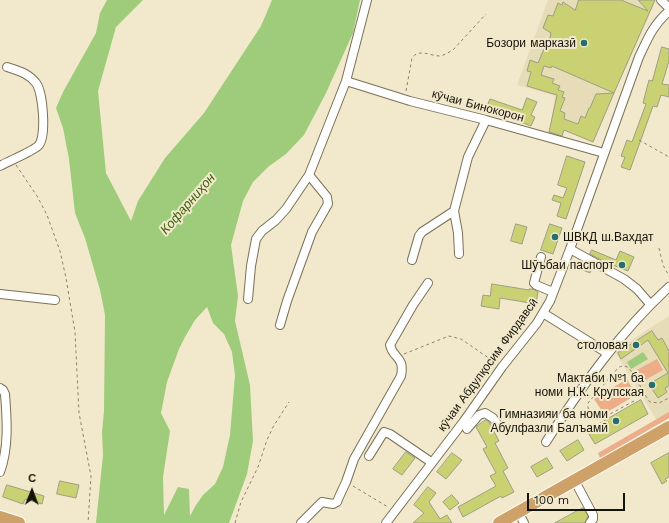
<!DOCTYPE html>
<html>
<head>
<meta charset="utf-8">
<style>
  body { margin:0 }
  #map { position:relative; width:669px; height:523px; overflow:hidden; background:#f2e9cc; font-family:"Work Sans",sans-serif }
  canvas { display:block }
  .north { position:absolute; left:12px; top:471px; width:40px; height:40px; -webkit-text-stroke:3px #f2e9cc; paint-order:stroke; rotate:1deg; font-size:11px; font-weight:700; line-height:16px; text-align:center; color:#151208 }
  .north::after { content:''; display:block; margin:auto; width:14px; height:18px; background:#151208; clip-path:polygon(50% 0,100% 100%,50% 72%,0 100%) }
  .scale { position:absolute; left:527px; top:493px; width:98px; height:18px; box-sizing:border-box; border:2px solid #151208; border-top:0; padding-left:5px; font-size:12px; line-height:14px; white-space:nowrap; color:#151208; -webkit-text-stroke:3px #f2e9cc; paint-order:stroke }
</style>
</head>
<body>
<div id="map">
<canvas width="669" height="523"></canvas>
<div class="north">С</div>
<div class="scale">100 m</div>
</div>
<script>
const c = document.querySelector('canvas').getContext('2d');
c.lineJoin = 'round';
function fill(path, color) { c.fillStyle = color; c.fill(path, 'evenodd'); }
function stroke(path, color, width, dash) { c.strokeStyle = color; c.lineWidth = width; c.lineCap = dash ? 'butt' : 'round'; c.setLineDash(dash || []); c.stroke(path); }
function write(font, color, halo, rows, align = 'center') {
  c.font = font + ' "Work Sans",sans-serif'; c.lineWidth = 4; c.setLineDash([]); c.textBaseline = 'middle'; c.strokeStyle = halo; c.fillStyle = color; for (const [text, x, y, turn = 0] of rows) {
    c.save(); c.translate(x, y); c.rotate((+turn || 0) * Math.PI / 180); c.textAlign = isNaN(turn) ? turn : align; if (halo) c.strokeText(text, 0, 0); c.fillText(text, 0, 0); c.restore();
  }
}
fill(new Path2D(`
  M548 0H653L654 2 593 142 551 125 555 96 517 85Z
  M669 316V418L659 424 615 352 645 331Z`), '#e7dcb8');
fill(new Path2D(`
  M657 359 663 370 640 383 633 372Z
  M627 379 636 395 604 414 594 399Z
  M669 412V418L600 458 598 453Z`), '#ecad88');
fill(new Path2D(`
  M107 0H143L116 27 98 91 106 173 131 221 138 201 165 158 204 113 261 26 272 0H360L353 33 326 93 304 135 286 154 268 167 253 182 243 201 231 245 238 296 235 321 250 385 253 441 247 474 229 523H96L103 455 102 432 104 411 105 315 100 290 85 238 75 213 69 159 63 128 56 108 63 92 96 33 100 13ZM207 307 213 323 224 334 232 352 235 375 230 435 223 467 215 484 203 495 196 505 190 516 189 489 178 487 164 515 163 477 170 431 161 413 167 382 179 349 185 337 195 320Z
  M643 352 648 359 631 369 627 362Z`), '#9ecc7b');
const building = new Path2D(`
  M579 0H621L648 11 638 0H655L614 93 552 66 551 68 544 66 541 75 554 79 552 83 560 86 558 90 564 92 562 97 565 98 560 111 565 113 564 119 578 124 581 116 585 118 589 108H590L596 94 614 93 593 142 564 130 562 136 549 132 557 95 527 86 531 72 527 71 530 60 538 63 547 42H549L551 33 543 28 548 15 553 16 558 3 562 5 563 2 575 10Z
  M662 47 669 49V61L662 84 669 85V97L661 95 657 107 653 106 630 170 621 167 625 157 621 156 627 140 632 142 646 104 643 103 649 80 652 81Z
  M527 98 537 102 531 115 535 117 531 126 498 113 499 111 487 106 490 99 522 110Z
  M567 156 585 162 566 219 557 216 561 203 552 200 554 195 563 198 567 188 558 185Z
  M516 224 527 227 522 244 511 241Z
  M550 224 562 228 553 254 541 250Z
  M592 250 616 260 620 251 634 257 628 271 605 262 590 254Z
  M581 261 592 267 590 273 578 268Z
  M492 284 529 290V289H533L538 292 536 304 500 298 499 309 481 306 483 295 490 296Z
  M652 331 658 340 662 338 669 351V386L665 388 667 392 658 398 649 384 668 373 648 340 621 359 618 353Z
  M641 400 648 414 595 444 587 431Z
  M486 420 489 422 499 441 495 443 508 468 503 471 514 492 502 498 501 496 463 517 458 507 496 486 490 476 496 473 483 449 487 447 476 427Z
  M578 440 584 450 567 461 560 451Z
  M406 452 415 458 402 475 393 469Z
  M452 453 462 460 446 479 437 472Z
  M669 453V477L665 479 667 481 662 484 651 463Z
  M547 458 553 468 537 477 531 467Z
  M60 481 79 485 76 498 57 494Z
  M7 485 44 496 42 504 25 499 23 504 3 497Z
  M428 487 436 493 429 502 440 519 447 515 452 523H413L424 513 414 505Z
  M452 495 459 503 450 510 443 502Z
  M583 508 588 516 585 523H555Z`);
fill(building, '#cad173');
stroke(building, '#9c9f83', 1);
const minor = new Path2D(`
  M661 0 669 8
  M346 81 410 101 486 120 604 153
  M0 166C9 161 31 152 38 146 47 138 43 92 36 83 28 73 19 71 7 67
  M570 249 624 279 637 289 650 304
  M459 254 458 233 454 211 468 157 486 120
  M541 257 534 283 536 285 553 292
  M412 260 419 236 422 232 454 211
  M0 294 55 300
  M248 299 251 266 256 239 262 231 276 220 286 209 309 175
  M543 313 607 353
  M280 325 287 301 312 232 328 204 327 197 309 175 346 81 367 0
  M0 388 3 390 5 394C7 419 9 448 0 472
  M467 429 479 415 485 413 493 418 500 428
  M546 442C582 386 620 332 669 287
  M369 456 384 432 390 434 431 462
  M577 485 593 515V519L590 523
  M521 517 524 523
  M301 523 322 502 333 504 337 502 339 497 346 482 354 459 401 376C405 356 393 359 390 345L413 305 428 283
  M386 523 464 421 502 367 537 323 550 301 570 249 639 57C648 38 653 25 669 11`);
const highway = new Path2D(`
  M0 517 19 523
  M499 523 669 427`);
stroke(minor, '#7a7158', 10);
stroke(highway, '#fff', 14);
stroke(new Path2D(`
  M406 91 412 58C419 48 430 56 440 56 445 55 449 52 453 50L486 14
  M639 140 669 157
  M16 165 37 196 47 215 60 251 66 278 75 332 79 413 91 476 88 523
  M659 248 663 265 669 276
  M404 354 449 336 461 339 496 363
  M634 401 601 419 592 415 588 408V403L618 368C621 366 624 365 627 367 634 371 643 394 650 402L659 403 669 398
  M353 486 388 507
  M235 523 241 502 258 467 267 440 273 427 289 402`), '#88826e', 1, [3, 3]);
stroke(minor, '#fff', 8);
stroke(highway, '#cea168', 12);
for (const [x, y, r, color] of [
  [584,43,4,"#246f6d"],
  [555,237,4,"#246f6d"],
  [622,265,4,"#246f6d"],
  [636,345,4,"#246f6d"],
  [652,385,4,"#246f6d"],
  [616,421,4,"#246f6d"]
]) { const dot = new Path2D(); dot.arc(x, y, r, 0, 2 * Math.PI); c.fillStyle = color; c.fill(dot); stroke(dot, '#f2e9cc', 1.5); }
write('12px', '#151208', '#f2e9cc', [
  ["Бозори марказӣ",576,43],
  ["ШВКД ш.Вахдат",563,237,"left"],
  ["Шӯъбаи паспорт",614,265],
  ["столовая",628,345],
  ["Мактаби №1 ба",644,378],
  ["номи Н.К. Крупская",644,392],
  ["Гимназияи ба номи",608,414],
  ["Абулфазли Балъамӣ",608,428]
], 'right');
write('12px', '#151208', '#f2e9cc', [
  ["кӯчаи Бинокорон",478,106,15],
  ["кӯчаи Абдулқосим Фирдавсӣ",488,365,-54]
]);
write('italic 13px', '#3b630e', '#f2e9cc', [
  ["Кофарниҳон",188,204,-49]
]);
</script>
</body>
</html>
